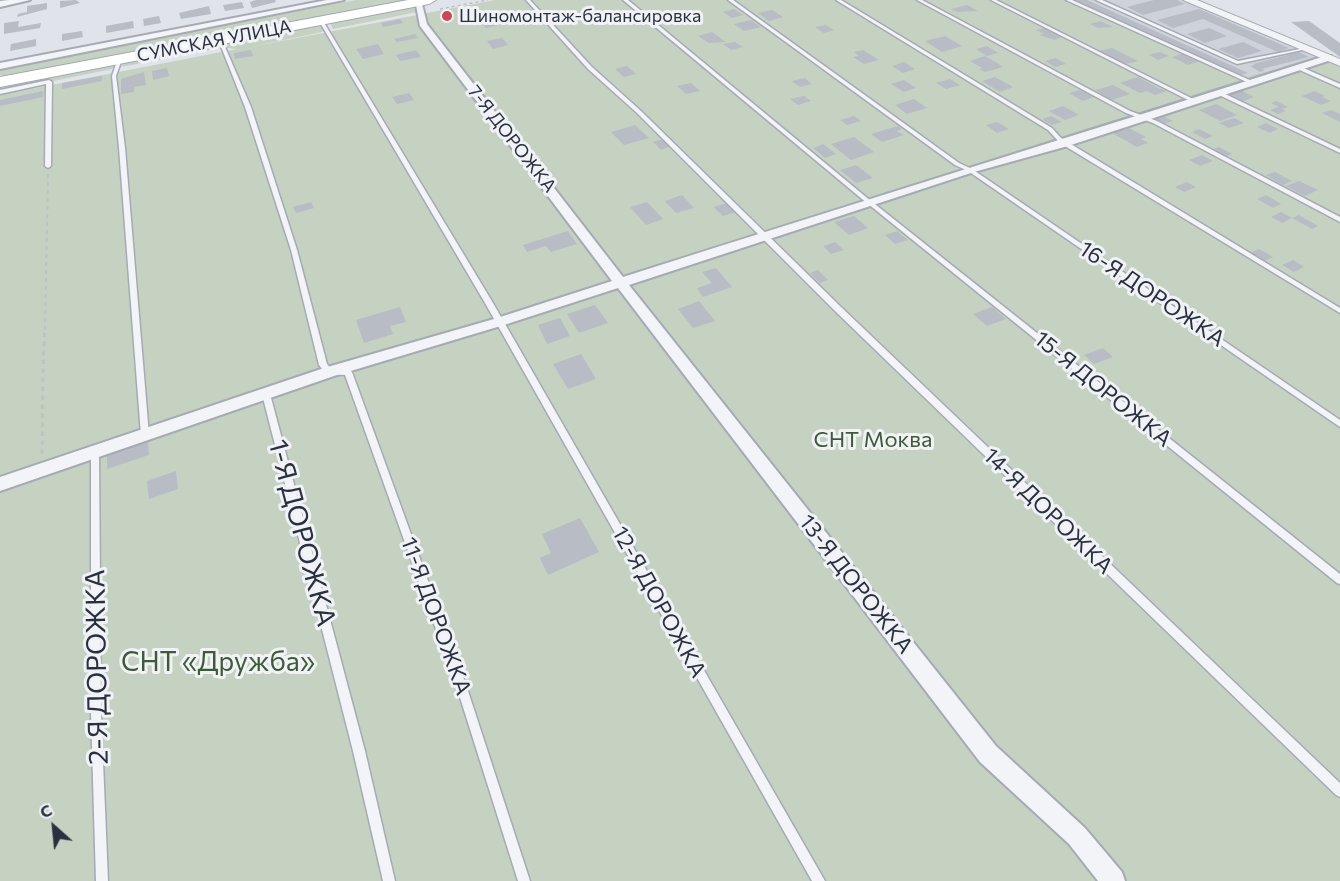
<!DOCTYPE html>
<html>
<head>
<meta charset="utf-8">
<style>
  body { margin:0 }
  #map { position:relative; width:1340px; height:881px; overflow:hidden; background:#e0e3e9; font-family:Commissioner,sans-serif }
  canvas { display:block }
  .north { position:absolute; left:24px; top:797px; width:60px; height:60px; -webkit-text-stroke:4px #f0f2f6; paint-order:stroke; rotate:333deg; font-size:16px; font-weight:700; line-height:24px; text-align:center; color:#293140 }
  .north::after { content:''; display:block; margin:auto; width:21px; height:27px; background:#293140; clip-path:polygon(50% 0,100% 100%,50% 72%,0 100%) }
</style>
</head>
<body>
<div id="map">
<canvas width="1340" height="881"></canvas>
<div class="north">С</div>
</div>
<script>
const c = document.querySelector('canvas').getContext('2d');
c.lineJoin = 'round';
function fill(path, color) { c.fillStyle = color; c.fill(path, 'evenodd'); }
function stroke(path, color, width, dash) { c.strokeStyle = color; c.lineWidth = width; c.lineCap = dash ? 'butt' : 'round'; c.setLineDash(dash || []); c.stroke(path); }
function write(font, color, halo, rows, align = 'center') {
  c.font = font + ' Commissioner,sans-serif'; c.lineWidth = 6; c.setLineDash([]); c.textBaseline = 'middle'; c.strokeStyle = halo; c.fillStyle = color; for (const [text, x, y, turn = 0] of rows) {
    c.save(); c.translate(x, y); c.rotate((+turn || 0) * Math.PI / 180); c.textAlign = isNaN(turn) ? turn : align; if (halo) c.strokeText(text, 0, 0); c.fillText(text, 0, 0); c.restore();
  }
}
fill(new Path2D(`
  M1074 0H1182L1321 58 1242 77Z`), '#ced2db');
fill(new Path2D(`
  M356 0H407L7 76 0 75V68L3 66Z
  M495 0H1074L1242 77 1321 58 1340 67V881H0V95L237 49 226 48 225 43 319 25 324 29 322 32 250 47Z
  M413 7 417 12 333 29 330 23Z
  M217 45 220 48 121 67 125 62Z
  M110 65H114L112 69 0 92V86Z`), '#c5d2c2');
fill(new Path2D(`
  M76 0 80 3 60 8V1Z
  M256 0H275L276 2 252 8 250 2Z
  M1075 0H1087L1248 73 1240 75Z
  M1154 0H1177L1185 4 1143 15 1127 7Z
  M242 2 244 8 225 11 223 5Z
  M47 3V9L17 17 18 14 27 12V6Z
  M967 5 978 11 957 12 951 9Z
  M209 6 211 14 181 19 179 13Z
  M734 9 743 15 732 18 723 12Z
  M1199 9 1289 48 1278 52 1203 19 1173 28 1157 20Z
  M772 10 783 17 769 21 758 13Z
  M159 16 161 23 144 26 143 19Z
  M491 18 499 25 486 28 480 20Z
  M400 19 403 23 383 27 381 23Z
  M751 20 761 27 744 31 734 24Z
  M19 21 18 27 41 23 40 28 4 34V23Z
  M133 21 134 28 106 33V26Z
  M1100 21 1113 27 1098 28 1090 24Z
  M1309 21 1340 43V57L1291 22Z
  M826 25 834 30 824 33 815 27Z
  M1044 28 1062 37 1055 40 1039 35 1044 34 1036 30Z
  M1209 28 1227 36 1205 43 1187 34Z
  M82 31 83 37 62 41V34Z
  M712 32 723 40 726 42 709 43 698 36Z
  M415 34 418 38 397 42 394 39Z
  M945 36 962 46 942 52 925 41Z
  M502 38 508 45 493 49 487 41Z
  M36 39V46L10 51 11 44Z
  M735 42 743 47 731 50 723 44Z
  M1243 42 1262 51 1238 58 1218 49Z
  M378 44 384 54 363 59 356 49Z
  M987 46 998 53 987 56 976 49Z
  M1112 48 1138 61 1125 64 1099 51Z
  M251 50 253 56 235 59 234 53Z
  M416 50 421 57 400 61 396 55Z
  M863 50 879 60 864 64 853 57 859 56 854 52Z
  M1160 52 1169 56 1158 60 1149 55Z
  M1299 52 1309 57 1262 69 1265 70 1260 72 1250 66 1255 65 1253 64Z
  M1184 53 1200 61 1188 65 1172 57Z
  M985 56 997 63 1003 67 985 72 979 69 982 68 970 61Z
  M1056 58 1066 64 1055 67 1045 61Z
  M904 62 915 69 903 73 892 66Z
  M627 66 636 74 624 77 615 69Z
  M167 68 169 76 153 80 152 71Z
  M144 72 146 85 134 87V92L121 94V79Z
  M102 76V81L62 89V83Z
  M995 77 1013 87 1000 92 982 81Z
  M1138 77 1158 88 1167 91 1155 95 1147 91 1140 93 1120 83Z
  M805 78 812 84 800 87 792 81Z
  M950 79 960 85 946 89 936 83Z
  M904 80 916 88 904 92 891 84Z
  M691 83 700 91 686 94 677 86Z
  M1113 85 1130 94 1112 100 1095 90Z
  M1080 90 1094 97 1083 101 1069 93Z
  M1240 90 1254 97 1243 101 1229 94Z
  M43 91V97L0 106V100Z
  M1315 91 1325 96 1322 97 1331 101 1321 105 1302 96Z
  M409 93 414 100 397 104 392 97Z
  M804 96 811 101 798 105 790 99Z
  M914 99 927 108 907 114 895 105Z
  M1276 101 1288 107 1282 109 1286 111 1278 114 1270 110 1279 107 1271 103Z
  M1216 104 1237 115 1220 121 1199 110Z
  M1063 106 1079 115 1065 120 1049 111Z
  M1331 110 1340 114V122L1322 113Z
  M1161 115 1173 121 1163 124 1152 118Z
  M854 116 861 121 847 125 840 120Z
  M1051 116 1062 122 1052 125 1042 119Z
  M1234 118 1244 123 1229 128 1219 123Z
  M997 122 1009 129 997 133 986 125Z
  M1266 123 1278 129 1270 133 1257 127Z
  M635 125 649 138 624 145 611 132Z
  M897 126 902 129 897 131 904 135 882 142 871 134Z
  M1129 128 1146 137 1141 139 1148 143 1137 147 1112 133Z
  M1199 129 1213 136 1205 139 1192 132Z
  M854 137 874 152 851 160 831 144Z
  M663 139 671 146 661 150 653 142Z
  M823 144 836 154 825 158 813 148Z
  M1219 147 1232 154 1224 157 1211 150Z
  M1202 155 1213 161 1200 166 1189 160Z
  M856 165 873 178 856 183 840 170Z
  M1275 172 1292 181 1283 185 1266 175Z
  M1299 181 1318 190 1305 196 1286 186Z
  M1187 182 1196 187 1184 192 1175 187Z
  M682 195 694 208 676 213 665 201Z
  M1266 195 1281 204 1273 208 1257 199Z
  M311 202 314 208 296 213 293 207Z
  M647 202 663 219 646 225 630 207Z
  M727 203 736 212 723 216 714 207Z
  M1281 212 1292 218 1282 223 1271 217Z
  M1299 215 1318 226 1312 229 1292 218Z
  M854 216 868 228 849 235 834 222Z
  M568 231 577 244 551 252 546 246 527 252 523 245Z
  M897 231 908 240 895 244 885 235Z
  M835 242 844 250 831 254 823 246Z
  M1259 249 1273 257 1264 261 1250 253Z
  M1293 260 1304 267 1294 272 1282 265Z
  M716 268 732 287 703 297 697 288 712 283 702 272Z
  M818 270 828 280 820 283 810 273Z
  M699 301 715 321 693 328 678 309Z
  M595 305 608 323 579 333 567 314Z
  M400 307 406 322 390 326 393 334 364 343 356 320Z
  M992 307 1006 319 987 326 973 314Z
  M560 318 570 336 547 344 538 325Z
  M1103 348 1113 357 1094 364 1084 355Z
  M581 354 596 379 568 389 553 364Z
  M148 441 149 455 107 469V454Z
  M176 471 178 489 149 499 147 481Z
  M580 518 599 552 548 575 540 558 551 553 542 534Z`), '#b8bcc5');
const service = new Path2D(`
  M526 0H530L592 67 641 111 841 307 1340 783V797L1336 795 835 311 637 113 588 69Z
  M623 0H628L866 197 1340 574V584L1337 583 862 199Z
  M728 0H733L959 163 972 169 1340 420V427L968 171 955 165Z
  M836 0H841L1052 128 1061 138 1340 308V313L1060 143 1048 130Z
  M917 0H922L1130 111 1157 121 1340 217V222L1153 123 1126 113Z
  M991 0H996L1197 101 1192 102Z
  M1066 0H1072L1254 82 1249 83Z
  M1096 0H1102L1238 61 1305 48 1307 49 1237 64Z
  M319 20 323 21 493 303 825 881H812L485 303 319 21Z
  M218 39 222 40 251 107 297 250 327 364 331 369H348L352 372 467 688 530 881H518L457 688 345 375 326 374 319 365 291 250 245 107Z
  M118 58 122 59 116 76 125 148 149 435 148 437H142L141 435 119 148 112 76Z
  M1295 66H1299L1340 84V88L1295 68Z
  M49 80 52 82 51 166 48 168 45 166 46 84 0 94V90Z
  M1219 91 1340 149V153L1217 94 1216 93Z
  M266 391 270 394 365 751 395 881H383L353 751 262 394Z
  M95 450 98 451 99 453 101 713 108 881H96L91 713V453L92 451Z`);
const minor = new Path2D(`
  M9 0H30L0 7V1Z
  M327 0H344L0 69V63Z
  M415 0H421L427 24 623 277C857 202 1091 131 1325 56H1331V60L1068 146 974 172 629 285 996 746 1085 828 1122 872 1125 881H1098L1069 844 980 762 618 288 504 325 334 376 0 491V477L324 368 494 319 612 281 420 26Z`);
const tertiary = new Path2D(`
  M1183 0H1197L1340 59V66Z`);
const primary = new Path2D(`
  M408 0H436L429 4 0 87V77Z`);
stroke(service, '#a5aab3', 3);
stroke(minor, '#a5aab3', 4);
stroke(tertiary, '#a5aab3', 2);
stroke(primary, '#a0a7b4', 2);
stroke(new Path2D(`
  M440 9 488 0`), '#bec1c7', 1.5, [3, 3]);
stroke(new Path2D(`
  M45 330 48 174`), '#bec1c7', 2, [4, 4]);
stroke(new Path2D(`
  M42 454C43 412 42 370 45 328`), '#bec1c7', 3, [4.5, 4.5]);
fill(service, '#f3f4f7');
fill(minor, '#f3f4f7');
fill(tertiary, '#f3f4f7');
fill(primary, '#fff');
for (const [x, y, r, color] of [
  [447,16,6,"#ca4958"]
]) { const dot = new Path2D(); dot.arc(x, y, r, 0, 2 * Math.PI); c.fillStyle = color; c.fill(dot); stroke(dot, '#f0f2f6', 2); }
write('18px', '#293140', '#f0f2f6', [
  ["Шиномонтаж-балансировка",459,16]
], 'left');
write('18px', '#293140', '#f0f2f6', [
  ["СУМСКАЯ УЛИЦА",214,41,-11],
  ["7-Я ДОРОЖКА",512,139,52]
]);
write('22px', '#293140', '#f0f2f6', [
  ["16-Я ДОРОЖКА",1152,294,34],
  ["15-Я ДОРОЖКА",1103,389,39],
  ["14-Я ДОРОЖКА",1048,511,44],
  ["13-Я ДОРОЖКА",856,584,52],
  ["12-Я ДОРОЖКА",659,602,61],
  ["11-Я ДОРОЖКА",436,616,70]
]);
write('22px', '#3d5b37', '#f0f2f6', [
  ["СНТ Моква",873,440]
]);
write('27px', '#293140', '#f0f2f6', [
  ["1-Я ДОРОЖКА",302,533,75],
  ["2-Я ДОРОЖКА",97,667,-91]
]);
write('27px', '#3d5b37', '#f0f2f6', [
  ["СНТ «Дружба»",218,662]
]);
</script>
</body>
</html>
